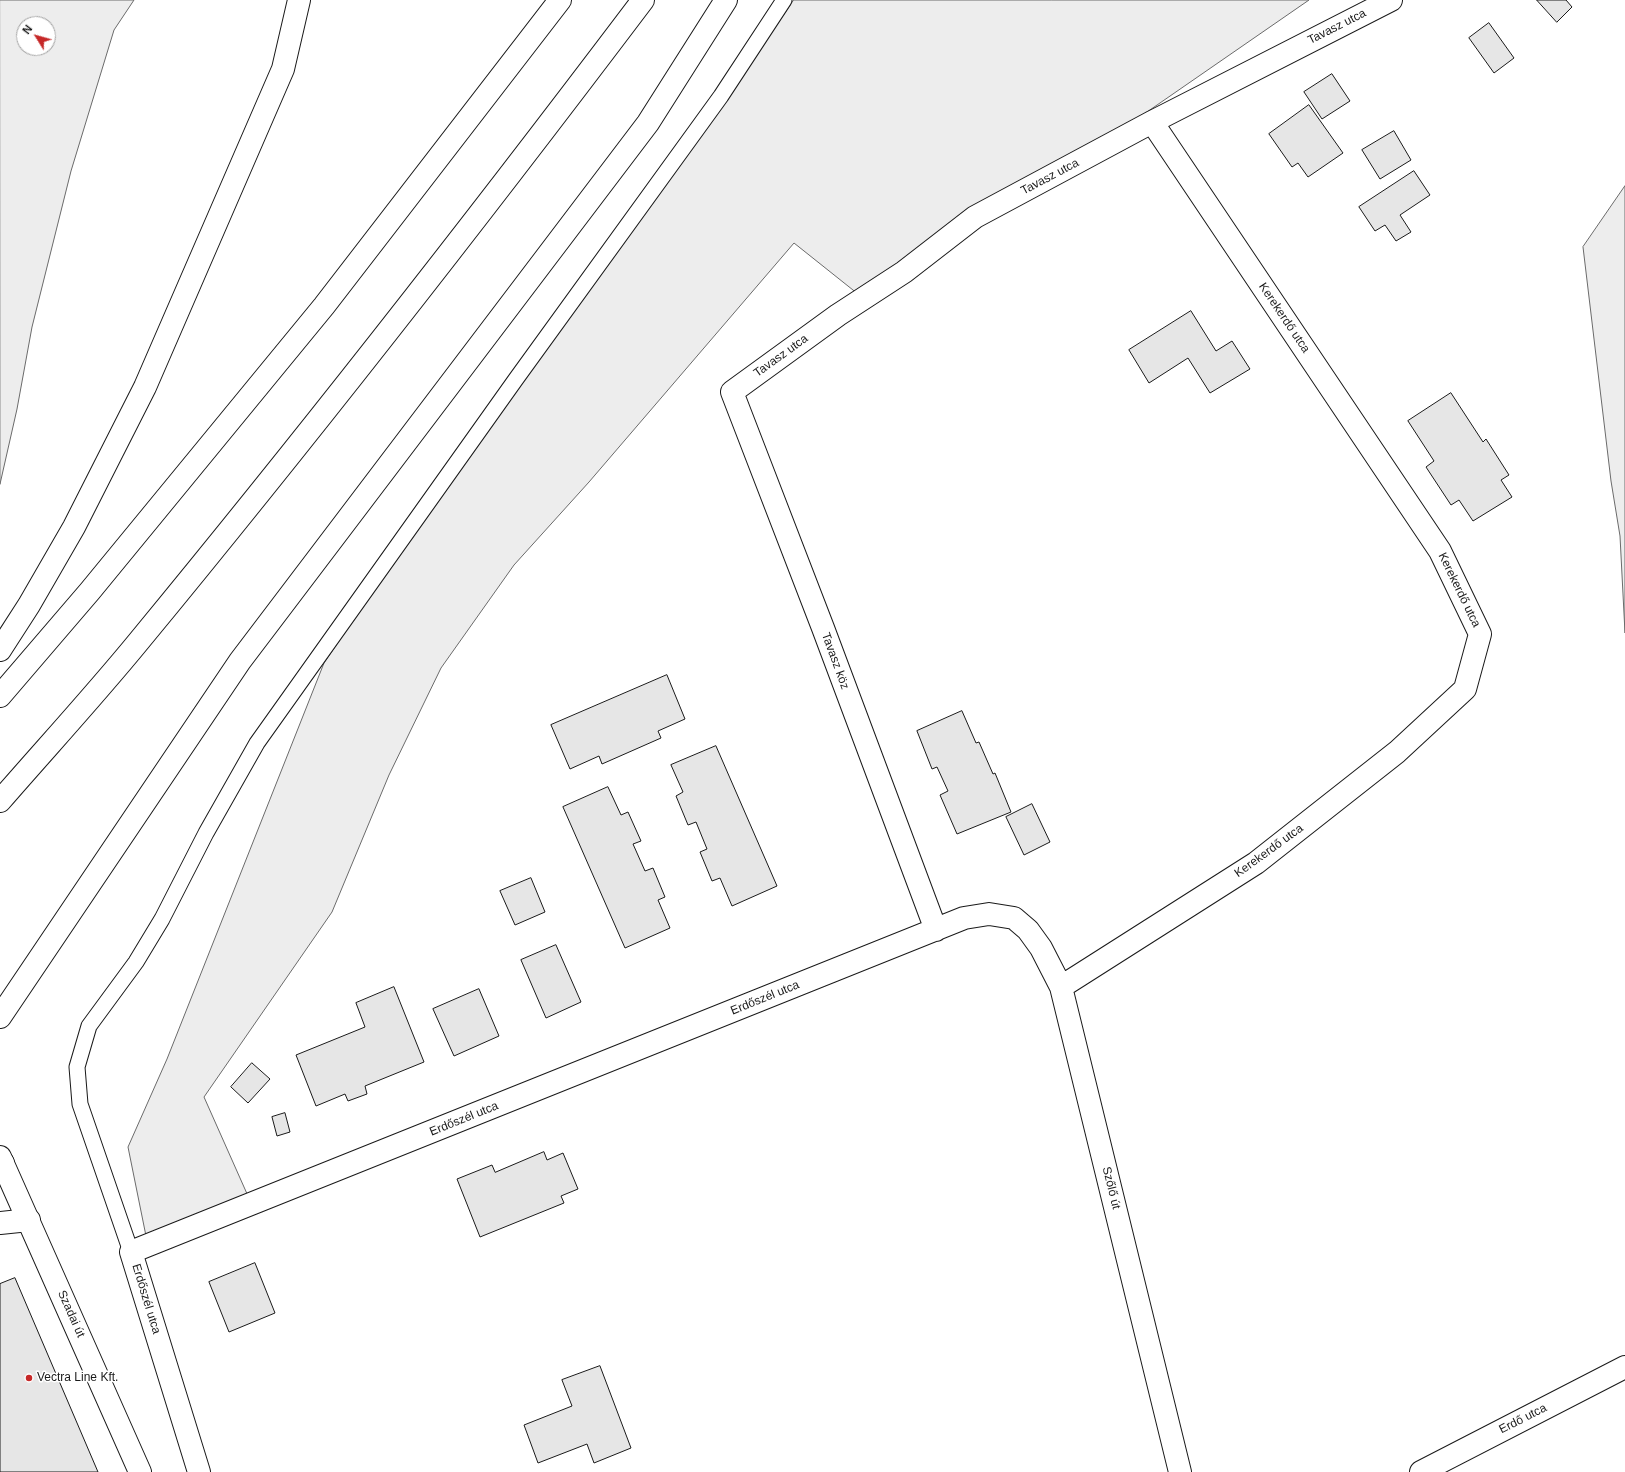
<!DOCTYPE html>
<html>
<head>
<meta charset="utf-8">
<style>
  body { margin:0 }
  #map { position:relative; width:1625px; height:1472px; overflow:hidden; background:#fff; font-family:Helvetica,sans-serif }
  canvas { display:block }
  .north { position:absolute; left:16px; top:16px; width:40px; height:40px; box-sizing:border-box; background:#fff; border:1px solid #a3a3a3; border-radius:50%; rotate:307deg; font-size:11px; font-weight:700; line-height:16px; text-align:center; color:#1a1a1a }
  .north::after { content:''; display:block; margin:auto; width:14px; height:18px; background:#c62828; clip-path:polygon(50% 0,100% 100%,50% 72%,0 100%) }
</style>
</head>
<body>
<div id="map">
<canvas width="1625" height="1472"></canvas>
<div class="north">N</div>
</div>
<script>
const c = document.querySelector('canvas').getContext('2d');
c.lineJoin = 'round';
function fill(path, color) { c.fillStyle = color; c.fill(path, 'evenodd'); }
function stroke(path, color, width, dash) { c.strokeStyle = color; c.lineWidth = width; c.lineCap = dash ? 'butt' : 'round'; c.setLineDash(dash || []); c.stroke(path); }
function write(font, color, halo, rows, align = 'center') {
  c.font = font + ' Helvetica,sans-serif'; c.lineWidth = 3; c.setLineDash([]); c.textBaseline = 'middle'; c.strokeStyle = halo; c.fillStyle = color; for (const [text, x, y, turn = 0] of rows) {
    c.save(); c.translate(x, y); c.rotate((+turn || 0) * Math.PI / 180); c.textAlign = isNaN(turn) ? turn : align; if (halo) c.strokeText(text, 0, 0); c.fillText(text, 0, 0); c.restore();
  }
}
const built = new Path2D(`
  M0 0H134L114 30 71 171 32 327 17 409 0 484ZM24 24H48V48H24Z
  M794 0H1309L1131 123 858 294 794 243 589 482 514 565 441 668 389 775 332 912 204 1097 248 1196 146 1236 128 1147 167 1059 324 663 530 357 709 124Z
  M1625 186V633L1620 536 1611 481 1583 247Z`);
fill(built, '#ededed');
stroke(built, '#6a6a6a', 1);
const building = new Path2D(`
  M1537 0H1566L1572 7 1557 22Z
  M1489 23 1514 58 1494 73 1469 38Z
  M1332 74 1350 101 1322 119 1304 92Z
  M1309 105 1343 153 1308 177 1298 163 1292 167 1269 134Z
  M1394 131 1411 160 1380 179 1362 150Z
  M1414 171 1430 195 1400 215 1411 232 1396 241 1385 225 1375 231 1359 207Z
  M1191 311 1216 351 1232 341 1250 369 1210 393 1188 358 1149 383 1129 350Z
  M1451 393 1483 442 1486 439 1509 475 1501 480 1512 497 1473 521 1459 500 1451 505 1426 467 1434 461 1408 421Z
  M667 675 685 719 658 731 661 738 602 764 599 756 570 769 551 725Z
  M962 711 976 743 979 742 993 774 995 773 1011 812 957 834 940 795 948 791 937 767 932 769 917 731Z
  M716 746 777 886 732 906 720 878 712 881 700 852 707 849 696 822 688 825 676 796 683 792 671 765Z
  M608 787 621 815 628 812 641 841 633 844 645 871 653 868 665 897 658 900 670 928 625 948 563 807Z
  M1032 804 1050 842 1024 855 1006 817Z
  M531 878 545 912 515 925 500 891Z
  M556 945 581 1002 546 1018 521 960Z
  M394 987 424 1062 365 1086 367 1094 348 1101 345 1094 316 1106 296 1055 365 1027 356 1003Z
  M479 989 499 1036 454 1056 433 1009Z
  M252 1063 270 1079 248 1103 231 1087Z
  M285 1113 290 1132 277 1136 272 1117Z
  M544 1152 547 1160 563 1153 578 1189 561 1196 564 1203 480 1237 457 1179 492 1165 495 1172Z
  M255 1263 275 1313 229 1332 209 1282Z
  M15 1278 98 1472H0V1284Z
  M600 1366 631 1448 594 1463 587 1444 538 1463 524 1425 572 1406 562 1380Z`);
fill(building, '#e6e6e6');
stroke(building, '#1a1a1a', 1);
const lane = new Path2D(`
  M131 1252 80 1104 77 1067 89 1026 136 962 162 919 206 833 257 743 516 379 721 96 784 0`);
const street = new Path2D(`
  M936 930 823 628 732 392 838 315 904 272 975 217 1152 122 1391 0
  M1061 987 1256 863 1397 752 1465 689 1480 634 1440 551 1152 122
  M0 1223 29 1220
  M199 1472 131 1252 964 918 989 914 1014 918 1028 930 1041 948 1061 987 1180 1472
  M1421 1472 1625 1367`);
const secondary = new Path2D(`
  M0 1157 140 1472`);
const highway = new Path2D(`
  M0 650 29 605 74 527 145 387 283 69 299 0
  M0 696 90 591 324 306 560 0
  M0 801C46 748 94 696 139 641 312 431 479 217 643 0
  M0 1017 240 661 648 123 726 0
  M0 1162 3 1163`);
stroke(lane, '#1a1a1a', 17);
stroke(street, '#1a1a1a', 24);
stroke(secondary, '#1a1a1a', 24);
stroke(highway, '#1a1a1a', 24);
stroke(lane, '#fff', 15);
stroke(street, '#fff', 22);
stroke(secondary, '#fff', 22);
stroke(highway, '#fff', 22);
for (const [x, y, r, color] of [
  [29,1378,4,"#c62828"]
]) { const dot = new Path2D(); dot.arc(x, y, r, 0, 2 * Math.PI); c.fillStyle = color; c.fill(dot); stroke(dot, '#fff', 1.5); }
write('12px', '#1a1a1a', '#fff', [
  ["Tavasz utca",1337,27,-27],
  ["Tavasz utca",1050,177,-28],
  ["Kerekerdő utca",1284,318,56],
  ["Tavasz utca",781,356,-36],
  ["Kerekerdő utca",1459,590,64],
  ["Tavasz köz",835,661,70],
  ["Kerekerdő utca",1269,851,-36],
  ["Erdőszél utca",765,998,-22],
  ["Erdőszél utca",464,1119,-22],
  ["Szőlő út",1111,1188,76],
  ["Erdőszél utca",146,1299,73],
  ["Szadai út",71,1314,66],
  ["Erdő utca",1523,1419,-27]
]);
write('12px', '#1a1a1a', '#fff', [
  ["Vectra Line Kft.",37,1378]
], 'left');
</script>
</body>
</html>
